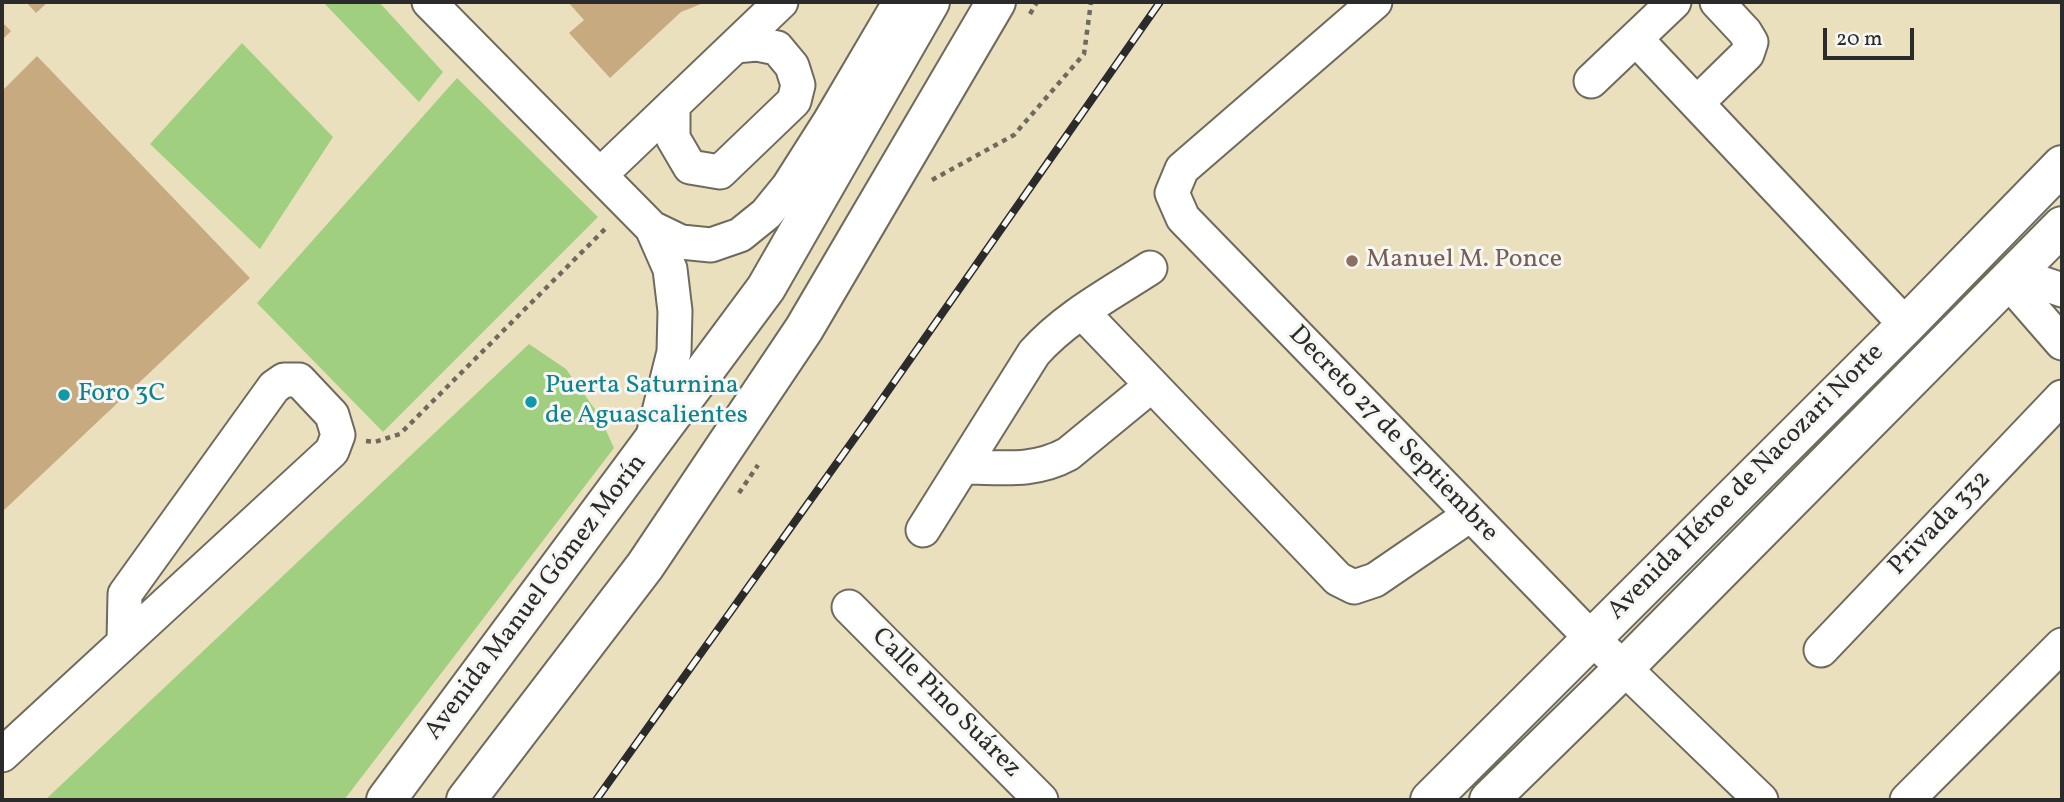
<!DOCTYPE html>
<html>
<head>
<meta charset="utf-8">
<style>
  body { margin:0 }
  #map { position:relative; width:2064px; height:802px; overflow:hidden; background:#eae0be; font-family:Vollkorn,serif }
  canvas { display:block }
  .frame { position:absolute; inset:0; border:4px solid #2b2b2b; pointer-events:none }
  .scale { position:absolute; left:1823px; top:28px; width:91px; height:32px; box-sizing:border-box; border:4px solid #2b2b2b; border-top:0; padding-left:9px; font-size:21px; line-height:24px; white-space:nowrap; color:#2b2b2b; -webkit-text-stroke:5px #f6f6f2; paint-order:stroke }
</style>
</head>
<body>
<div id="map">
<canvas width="2064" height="802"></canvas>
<div class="frame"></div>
<div class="scale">20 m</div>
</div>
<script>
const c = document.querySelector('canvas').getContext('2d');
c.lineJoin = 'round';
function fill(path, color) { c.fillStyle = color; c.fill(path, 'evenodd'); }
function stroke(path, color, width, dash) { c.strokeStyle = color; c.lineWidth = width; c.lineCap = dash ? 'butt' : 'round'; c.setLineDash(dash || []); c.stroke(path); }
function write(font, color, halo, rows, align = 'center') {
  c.font = font + ' Vollkorn,serif'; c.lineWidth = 6; c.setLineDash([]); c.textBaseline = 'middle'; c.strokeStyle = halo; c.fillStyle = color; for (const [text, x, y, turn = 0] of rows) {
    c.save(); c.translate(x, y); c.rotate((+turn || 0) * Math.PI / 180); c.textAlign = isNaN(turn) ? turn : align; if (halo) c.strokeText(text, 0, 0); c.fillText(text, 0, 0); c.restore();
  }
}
fill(new Path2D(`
  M323 2H379L443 72 419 102Z
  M242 43 333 137 260 249 150 144Z
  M457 78 598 217 383 432 257 303Z
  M529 344 566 369 599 415 614 448 344 800H45Z`), '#a0d07f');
fill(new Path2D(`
  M26 2H48L36 13Z
  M568 2H706L681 12 610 78 569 33 584 20Z
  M2 22 11 31 2 40Z
  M37 56 250 278 2 512V91Z`), '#c8aa81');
const minor = new Path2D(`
  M429 2 652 228 681 242 711 245 740 235 766 214 788 187 830 121 900 2
  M1375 2 1182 169 1172 193 1183 218 1591 638 1624 668 1761 800
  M1636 39 1906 325
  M1591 81 1674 2
  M1697 103 1747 54 1751 42 1745 32 1717 2
  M673 105V138L690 167 720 172 794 101 798 85 792 66 777 48 757 44 735 46
  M600 175 781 2
  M652 228 670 269 675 311 674 352 653 436
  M2015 274 2062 290
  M2008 281 2062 343
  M1082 312 1338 579 1354 587 1375 580 1470 515
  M963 467C1001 467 1033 473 1068 454L1152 385
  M923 530 1034 353C1066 317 1110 294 1150 268
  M849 607 1041 800
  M1821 650 2062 397
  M2 755 332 451 338 435 332 415 299 380H284L274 387 125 594 124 641
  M1907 800 2062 645`);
const major = new Path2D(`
  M386 800 766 288 930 2
  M466 800 645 566 804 329 996 2
  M1430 800 1906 325 2062 165
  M1489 800 1624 668 2062 226`);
stroke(minor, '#6e6a5e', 37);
stroke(major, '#6e6a5e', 42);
stroke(new Path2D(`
  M1030 14 1037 2
  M932 180 1014 135 1084 54 1091 2
  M366 441 375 442 400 434 607 227
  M739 493 758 465`), '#6e6a5e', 4.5, [5, 5]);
stroke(minor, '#fff', 33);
stroke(major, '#fff', 38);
const rail = new Path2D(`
  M596 800 869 418 1160 2`);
stroke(rail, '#2b2b2b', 8);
stroke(rail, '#f6f6f2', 5, [16]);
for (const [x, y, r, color] of [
  [1352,261,7,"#8d6e63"],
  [64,395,7,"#0f9aa8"],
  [531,402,7,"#0f9aa8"]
]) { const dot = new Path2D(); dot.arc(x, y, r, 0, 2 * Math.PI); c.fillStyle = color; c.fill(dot); stroke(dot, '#f6f6f2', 2.5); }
write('26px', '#785e54', '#f6f6f2', [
  ["Manuel M. Ponce",1366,261]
], 'left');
write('26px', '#0d838f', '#f6f6f2', [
  ["Puerta Saturnina",545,387],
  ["de Aguascalientes",545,417],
  ["Foro 3C",78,395]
], 'left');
write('26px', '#2b2b2b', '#f6f6f2', [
  ["Decreto 27 de Septiembre",1392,435,46],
  ["Avenida Héroe de Nacozari Norte",1747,483,-45],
  ["Privada 332",1941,524,-46],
  ["Avenida Manuel Gómez Morín",537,598,-53],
  ["Calle Pino Suárez",945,704,45]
]);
</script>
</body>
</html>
